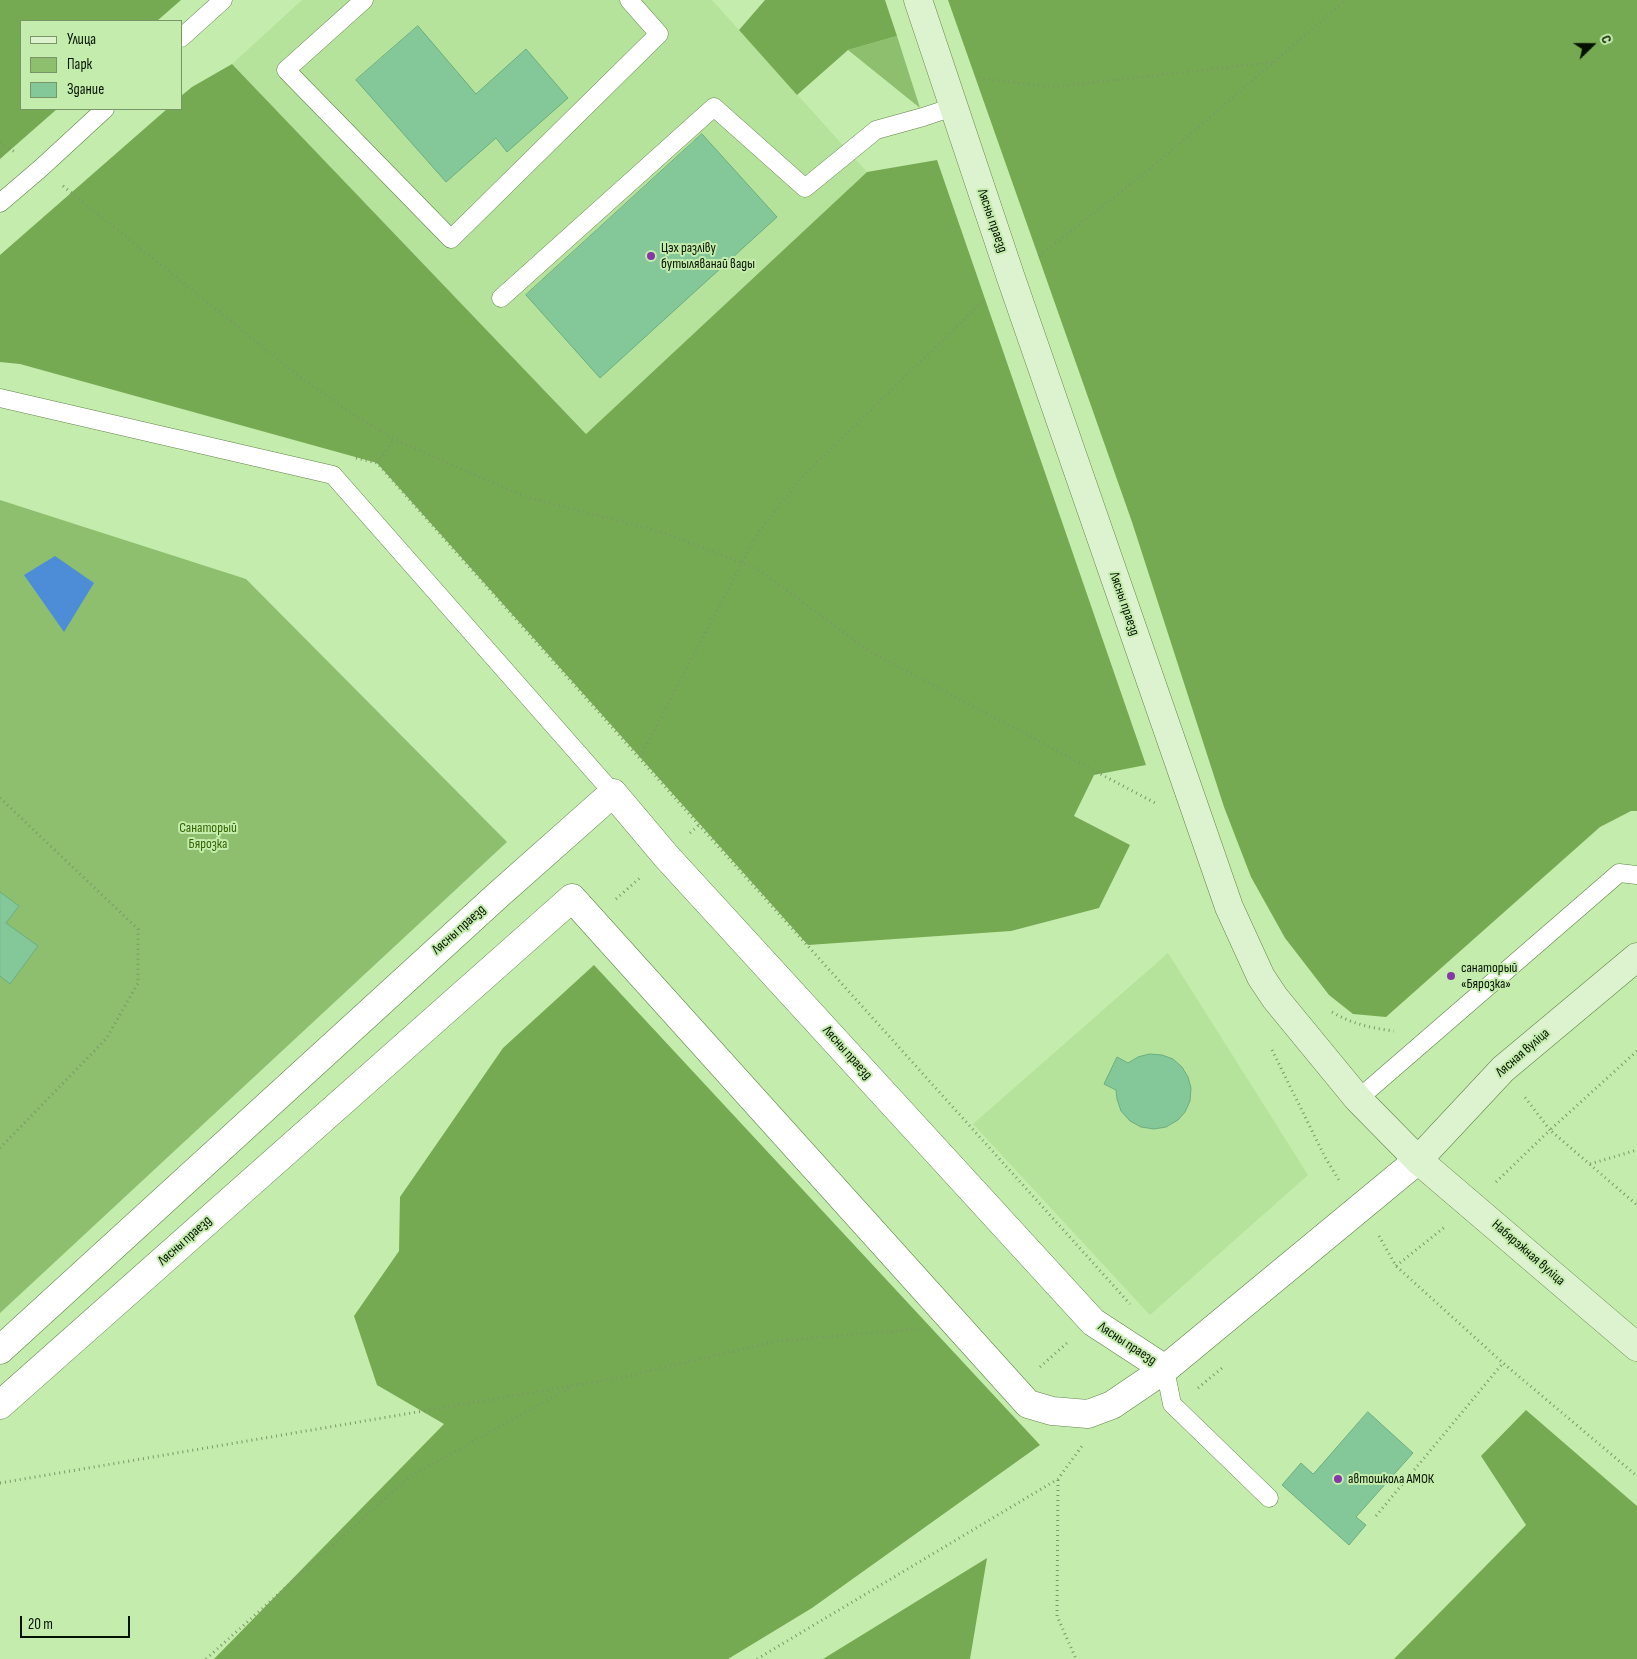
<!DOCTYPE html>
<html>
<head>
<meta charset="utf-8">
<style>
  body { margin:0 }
  #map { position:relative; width:1637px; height:1659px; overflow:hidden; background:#c4ecac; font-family:"Sofia Sans Condensed",sans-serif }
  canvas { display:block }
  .legend { position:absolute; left:20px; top:20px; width:162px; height:90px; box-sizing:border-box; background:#c4ecac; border:1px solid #789567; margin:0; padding:6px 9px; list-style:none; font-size:15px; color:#051200 }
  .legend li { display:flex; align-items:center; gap:10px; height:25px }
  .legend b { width:25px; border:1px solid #789567 }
  .north { position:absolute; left:1567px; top:20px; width:50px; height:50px; -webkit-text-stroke:4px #c4ecac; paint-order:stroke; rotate:68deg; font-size:14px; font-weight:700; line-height:20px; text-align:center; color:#051200 }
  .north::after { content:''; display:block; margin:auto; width:18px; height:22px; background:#051200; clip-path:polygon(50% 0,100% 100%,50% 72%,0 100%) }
  .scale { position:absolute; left:20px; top:1616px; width:110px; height:22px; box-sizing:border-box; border:2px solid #051200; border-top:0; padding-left:6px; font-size:15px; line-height:18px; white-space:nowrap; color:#051200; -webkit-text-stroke:4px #c4ecac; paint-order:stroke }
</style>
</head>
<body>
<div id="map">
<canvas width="1637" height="1659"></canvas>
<ul class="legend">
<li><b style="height:6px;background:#ddf2ce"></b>Улица</li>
<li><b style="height:14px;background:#8ebf6e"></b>Парк</li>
<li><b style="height:14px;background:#84c89a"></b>Здание</li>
</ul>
<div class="north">С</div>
<div class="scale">20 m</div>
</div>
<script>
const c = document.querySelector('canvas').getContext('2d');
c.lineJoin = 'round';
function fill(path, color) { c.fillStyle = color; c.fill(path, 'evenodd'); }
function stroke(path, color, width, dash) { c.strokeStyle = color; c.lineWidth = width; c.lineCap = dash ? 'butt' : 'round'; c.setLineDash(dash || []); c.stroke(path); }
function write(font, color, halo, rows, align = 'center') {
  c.font = font + ' "Sofia Sans Condensed",sans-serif'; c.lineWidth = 4; c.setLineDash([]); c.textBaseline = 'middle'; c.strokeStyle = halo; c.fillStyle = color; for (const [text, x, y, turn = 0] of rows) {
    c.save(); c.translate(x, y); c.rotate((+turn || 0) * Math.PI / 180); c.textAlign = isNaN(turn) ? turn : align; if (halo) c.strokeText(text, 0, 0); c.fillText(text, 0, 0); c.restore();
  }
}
fill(new Path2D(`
  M302 0H712L867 172 586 434 232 64Z
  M1168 953 1308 1175 1150 1315 973 1124Z`), '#b6e39b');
fill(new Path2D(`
  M897 36 920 108 848 50Z
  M0 500 246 579 507 842 0 1313Z`), '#8ebf6e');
fill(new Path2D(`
  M0 0H181L157 21H21V109H57L0 159Z
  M765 0H885L897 36 848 50 797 95 739 30Z
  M948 0H1637V811H1631L1600 827 1386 1017 1353 1014 1329 995 1285 938 1251 877 1224 807 1132 522Z
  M232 64 586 434 867 172 937 160 1146 765 1094 775 1074 816 1130 845 1099 908 1011 931 808 945 377 463 20 364 0 362V255L167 109H181V96L192 87Z
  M594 965 1040 1445 812 1608 728 1659H214L444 1424 377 1385 354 1316 399 1251 400 1197 503 1048Z
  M1526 1410 1637 1506V1659H1394L1526 1525 1481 1456Z
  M987 1558 970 1659H823Z`), '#76aa52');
fill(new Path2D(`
  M55 556 94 583 64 632 24 575Z`), '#4d8dd8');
const building = new Path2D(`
  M418 26 476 94 526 49 568 98 507 152 496 138 446 182 356 80Z
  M702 134 777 217 600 378 526 295Z
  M0 892 19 906 6 923 38 946 10 984 0 976Z
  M1150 1054 1162 1055 1173 1059 1182 1067 1188 1077 1191 1088 1190 1101 1185 1112 1178 1120 1166 1127 1154 1129 1141 1127 1130 1121 1121 1111 1117 1099 1116 1090 1104 1084 1117 1057 1128 1063 1138 1057Z
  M1368 1412 1413 1453 1356 1517 1366 1525 1349 1545 1282 1485 1301 1463 1313 1474Z`);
fill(building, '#84c89a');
stroke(building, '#6bae81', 1);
const lane = new Path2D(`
  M364 0 286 70 451 239 659 34 629 0
  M181 38 223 0
  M0 203 41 168 105 109
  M501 298 714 107 805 188 876 130 923 117 953 107
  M0 398 333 475 613 793
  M1358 1099 1619 873 1637 875
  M1165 1369 1172 1404 1269 1498`);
const street = new Path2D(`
  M0 1350 498 895 613 793 666 856 1093 1322 1165 1369
  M0 1405 572 898 1028 1404 1052 1411 1088 1414 1112 1405 1165 1369 1418 1160`);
const secondary = new Path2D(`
  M918 0 1011 278 1229 907 1261 977 1275 998 1358 1099 1418 1160 1637 1347
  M1418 1160 1503 1069 1637 957`);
stroke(lane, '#608448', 19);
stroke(street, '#608448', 29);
stroke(secondary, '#608448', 29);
stroke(new Path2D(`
  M979 77 982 79 1054 87 1273 62
  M0 143 15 152
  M63 186 295 373 354 415 394 439 526 497 662 532 756 568 869 651 1157 804
  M1039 256 1146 172 1346 0
  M356 458 377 463 699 825 1130 1304
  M377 463 394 439
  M640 757 756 536 802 477 983 301
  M0 798 138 929V983L106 1039 0 1148
  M690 833 699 825
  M616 899 641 877
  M1332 1012C1352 1024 1371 1028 1394 1031
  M1272 1050 1325 1157 1340 1182
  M1637 1051 1550 1130 1637 1205
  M1590 1164 1637 1150
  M1496 1182 1550 1130 1524 1096
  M1379 1236 1396 1266 1503 1363 1637 1476
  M1396 1266 1446 1226
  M1040 1367 1067 1343
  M1198 1388 1222 1368
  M1058 1480 1057 1616 1076 1659
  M0 1483 623 1377 777 1341 917 1329
  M1376 1516 1503 1363
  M206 1659 409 1477 571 1387
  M757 1659 1058 1479 1082 1446`), '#7a9869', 3, [1, 4]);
stroke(lane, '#fff', 18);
stroke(street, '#fff', 28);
stroke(secondary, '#ddf2ce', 28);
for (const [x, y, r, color] of [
  [651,256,5,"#8638a8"],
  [1451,976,5,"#8638a8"],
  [1338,1479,5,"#8638a8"]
]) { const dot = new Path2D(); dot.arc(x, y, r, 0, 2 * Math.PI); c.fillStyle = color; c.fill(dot); stroke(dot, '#c4ecac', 2); }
write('14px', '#051200', '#c4ecac', [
  ["Лясны праезд",992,221,71],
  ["Лясны праезд",1124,604,71],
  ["Лясны праезд",459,930,-42],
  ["Лясны праезд",847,1053,48],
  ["Лясная вуліца",1523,1053,-41],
  ["Лясны праезд",185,1241,-42],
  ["Набярэжная вуліца",1528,1253,41],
  ["Лясны праезд",1127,1344,33]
]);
write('14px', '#051200', '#c4ecac', [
  ["Цэх разліву",661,248],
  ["бутыляванай вады",661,264],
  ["санаторый",1461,968],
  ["«Бярозка»",1461,984],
  ["автошкола АМОК",1348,1479]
], 'left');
write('14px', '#346300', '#c4ecac', [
  ["Санаторый",208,828],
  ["Бярозка",208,844]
]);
</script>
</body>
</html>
